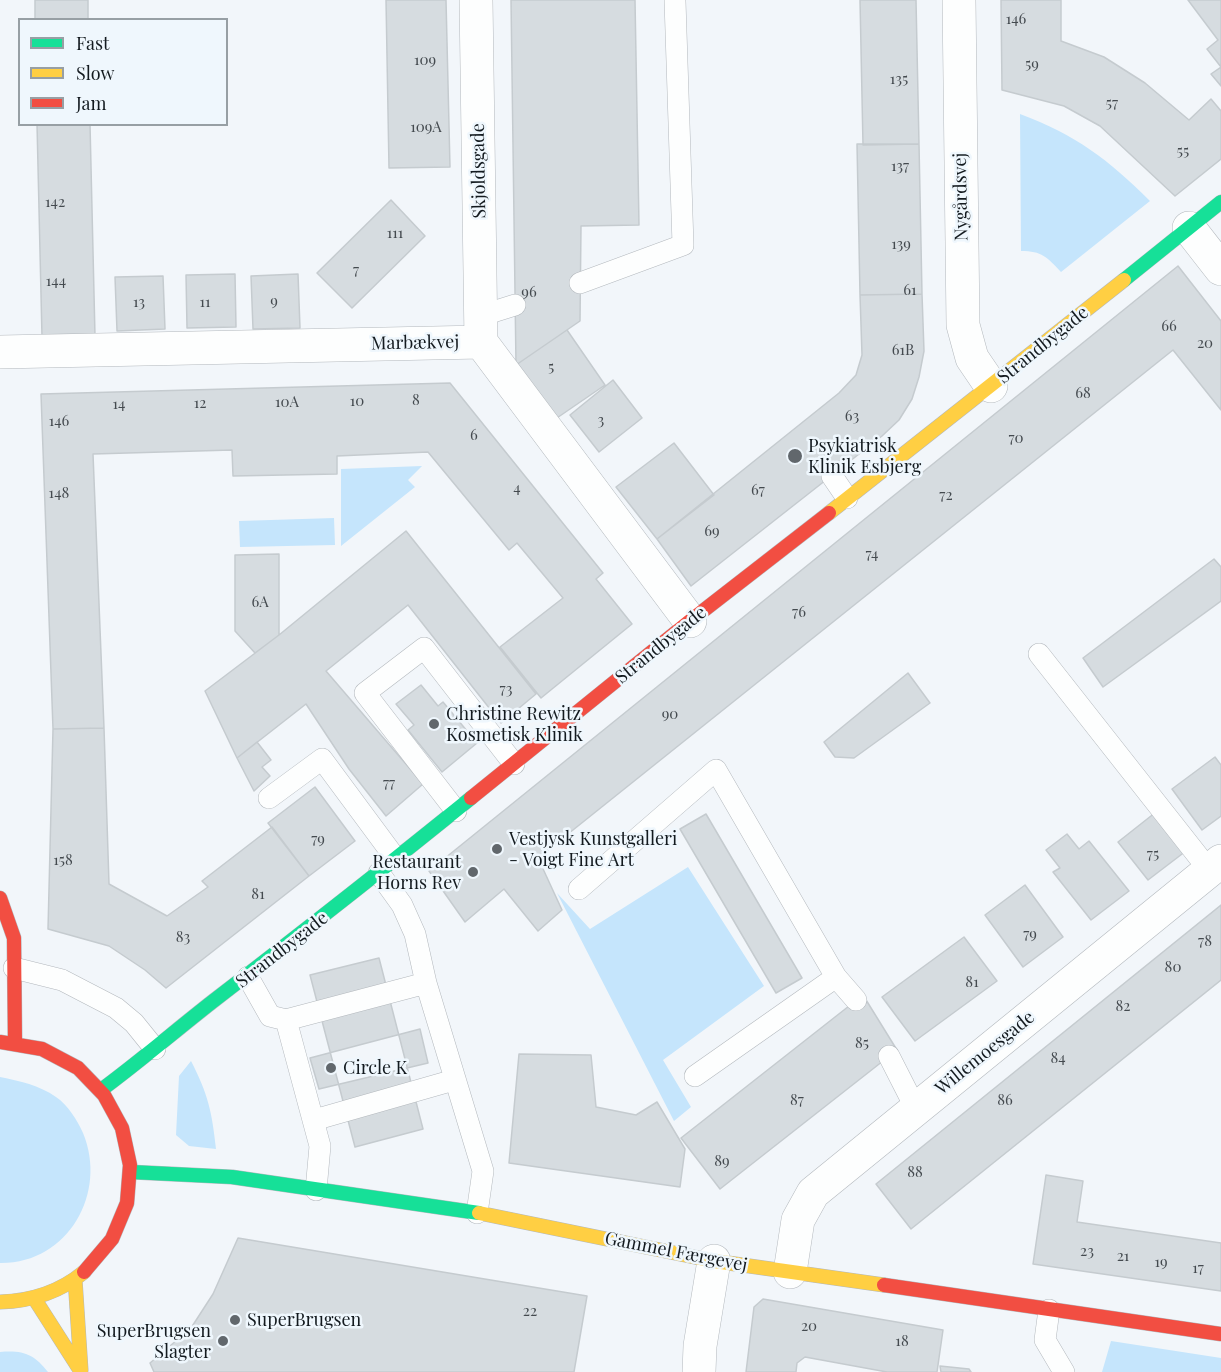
<!DOCTYPE html>
<html>
<head>
<meta charset="utf-8">
<style>
  body { margin:0 }
  #map { position:relative; width:1221px; height:1372px; overflow:hidden; background:#f2f6fa; font-family:"Playfair Display",serif }
  canvas { display:block }
  .legend { position:absolute; left:18px; top:18px; width:210px; height:108px; box-sizing:border-box; background:#eff7fd; border:2px solid #979fa4; margin:0; padding:8px 10px; list-style:none; font-size:18px; color:#131a1f }
  .legend li { display:flex; align-items:center; gap:12px; height:30px }
  .legend b { width:30px; border:2px solid #979fa4 }
</style>
</head>
<body>
<div id="map">
<canvas width="1221" height="1372"></canvas>
<ul class="legend">
<li><b style="height:8px;background:#16e098"></b>Fast</li>
<li><b style="height:8px;background:#ffcf43"></b>Slow</li>
<li><b style="height:8px;background:#f24e42"></b>Jam</li>
</ul>
</div>
<script>
const c = document.querySelector('canvas').getContext('2d');
c.lineJoin = 'round';
function fill(path, color) { c.fillStyle = color; c.fill(path, 'evenodd'); }
function stroke(path, color, width, dash) { c.strokeStyle = color; c.lineWidth = width; c.lineCap = dash ? 'butt' : 'round'; c.setLineDash(dash || []); c.stroke(path); }
function write(font, color, halo, rows, align = 'center') {
  c.font = font + ' "Playfair Display",serif'; c.lineWidth = 5; c.setLineDash([]); c.textBaseline = 'middle'; c.strokeStyle = halo; c.fillStyle = color; for (const [text, x, y, turn = 0] of rows) {
    c.save(); c.translate(x, y); c.rotate((+turn || 0) * Math.PI / 180); c.textAlign = isNaN(turn) ? turn : align; if (halo) c.strokeText(text, 0, 0); c.fillText(text, 0, 0); c.restore();
  }
}
fill(new Path2D(`
  M1020 114C1076 135 1108 159 1150 201L1061 272C1047 257 1042 251 1021 251Z
  M422 466 408 480 415 487 341 546V469Z
  M334 518 335 545 240 547 239 521Z
  M688 867 764 986 663 1060 691 1107 674 1121 557 893 590 929Z
  M191 1061C208 1094 212 1112 216 1149L189 1146 176 1135 179 1076Z
  M0 1077C20 1081 39 1085 56 1097 68 1105 77 1120 83 1133 108 1193 68 1264 0 1263Z
  M1111 1341 1221 1358V1372H1102Z
  M0 1352C23 1350 34 1354 48 1372H0Z`), '#c5e5fc');
const building = new Path2D(`
  M35 0H88V20H35Z
  M386 0H446L450 167 389 168Z
  M511 0H635L639 225 581 226 580 321 516 365Z
  M860 0H916L919 144 863 145Z
  M1001 0H1061V41L1104 57 1145 83 1189 120 1211 99 1221 111V159L1175 196 1100 126 1064 106 1002 90Z
  M1188 0H1221V86L1211 74 1221 67 1207 49 1218 40Z
  M37 124H90L95 336 42 337Z
  M857 144H919L922 294 860 295Z
  M391 200 425 236 352 308 317 273Z
  M1178 266 1221 321V410L1173 350 538 858 562 910 538 931 504 889 465 922 429 871Z
  M235 274 236 327 187 328 186 275Z
  M298 274 300 328 253 329 251 276Z
  M163 276 165 329 117 331 115 277Z
  M922 294 924 351 919 377 912 399 899 420 882 436 691 586 657 539 839 393 856 375 862 355 860 295Z
  M567 330 605 385 554 420 516 365Z
  M613 380 642 418 599 452 570 415Z
  M450 383 603 573 596 579 632 624 541 698 500 647 563 598 517 543 509 550 428 452 337 456V474L233 476 232 450 93 454 104 728 53 729 41 394Z
  M674 443 714 495 657 539 616 487Z
  M406 531 536 694 501 723 408 605 326 671 423 784 386 816 349 769 306 704 237 758 205 691 279 635Z
  M279 554V635L255 653 235 631V555Z
  M1214 559 1221 567V601L1103 687 1083 658Z
  M908 673 930 703 854 758 835 757 824 742Z
  M421 685 438 706 443 702 477 743 442 772 408 730 414 725 396 704Z
  M104 728 109 884 167 916 208 887 202 881 272 827 309 876 166 988 145 970 109 946 48 929 53 729Z
  M257 742 271 760 262 767 270 776 254 791 237 758Z
  M1215 757 1221 765V816L1202 830 1172 789Z
  M315 787 355 841 309 876 268 823Z
  M1156 812 1186 851 1148 880 1118 842Z
  M706 814 802 978 776 993 680 829Z
  M1067 834 1079 849 1089 841 1129 891 1091 920 1053 872 1060 868 1046 850Z
  M1025 885 1063 937 1023 967 985 915Z
  M1221 905V980L911 1229 876 1184Z
  M964 937 997 981 915 1041 882 997Z
  M379 958 423 1129 355 1147 310 975Z
  M863 995 897 1050 720 1189 681 1138Z
  M420 1029 428 1063 319 1089 310 1058Z
  M519 1054 591 1055 596 1107 636 1115 657 1102 685 1149 680 1187 509 1163Z
  M1046 1175 1083 1181 1077 1222 1221 1243V1291L1033 1264Z
  M238 1238 587 1296 574 1372H154L150 1363 191 1328 213 1294Z
  M763 1299 943 1330 937 1372H887L805 1357 797 1363 796 1372H746L754 1307Z
  M940 1366 969 1369 971 1372H941Z`);
fill(building, '#d6dce0');
stroke(building, '#c5cbcf', 1.5);
const lane = new Path2D(`
  M580 283 683 245 675 1
  M480 316 515 305
  M832 476 847 498
  M1039 654 1209 870
  M269 798 322 759 396 859
  M456 811 365 693 424 648 514 764
  M379 873 402 905 415 934 426 983 483 1171 477 1213
  M579 889 716 770 836 977 695 1076
  M14 968 62 980 116 1008 134 1023 155 1049
  M248 977 270 1016 286 1020 320 1146 316 1190
  M836 977 856 1000
  M286 1020 426 983
  M889 1056 916 1109
  M314 1120 454 1080
  M1049 1310 1045 1340 1064 1372`);
const street = new Path2D(`
  M476 0 481 342
  M959 0 963 325 972 358 991 386
  M1189 228 1221 269
  M0 352 481 342 690 621
  M790 1272 798 1220 813 1193 1221 861
  M699 1372 700 1346 714 1261`);
const fast = new Path2D(`
  M1124 280 1221 202
  M101 1090C139 1062 175 1031 212 1002 299 935 386 867 471 798
  M131 1172 232 1177 479 1213`);
const slow = new Path2D(`
  M829 513 1124 280
  M479 1213 714 1261 884 1285
  M75 1279 81 1370
  M34 1298 80 1370
  M0 1302C32 1301 60 1292 84 1272`);
const jam = new Path2D(`
  M471 798 690 621 829 513
  M0 898 14 938 15 1043
  M0 1042 42 1049 78 1068 104 1095 122 1128 130 1165 127 1203 112 1239 84 1272
  M884 1285 1221 1334`);
stroke(lane, '#b3b8bd', 22);
stroke(street, '#b3b8bd', 34);
stroke(fast, '#b3b8bd', 15);
stroke(slow, '#b3b8bd', 15);
stroke(jam, '#b3b8bd', 15);
stroke(lane, '#fdfefe', 21);
stroke(street, '#fdfefe', 33);
stroke(fast, '#16e098', 14);
stroke(slow, '#ffcf43', 14);
stroke(jam, '#f24e42', 14);
for (const [x, y, r, color] of [
  [795,456,8,"#61676c"],
  [434,724,6,"#61676c"],
  [497,849,6,"#61676c"],
  [473,872,6,"#61676c"],
  [331,1068,6,"#61676c"],
  [235,1320,6,"#61676c"],
  [223,1341,6,"#61676c"]
]) { const dot = new Path2D(); dot.arc(x, y, r, 0, 2 * Math.PI); c.fillStyle = color; c.fill(dot); stroke(dot, '#eff7fd', 2); }
write('15px', '#444a4f', null, [
  ["146",1016,19],
  ["109",425,60],
  ["59",1032,64],
  ["135",899,79],
  ["57",1112,103],
  ["109A",426,127],
  ["55",1183,151],
  ["137",900,166],
  ["142",55,202],
  ["111",395,233],
  ["139",901,244],
  ["7",356,270],
  ["144",56,281],
  ["61",910,290],
  ["96",529,292],
  ["9",274,301],
  ["13",139,302],
  ["11",205,302],
  ["66",1169,326],
  ["20",1205,343],
  ["61B",903,350],
  ["5",551,367],
  ["68",1083,393],
  ["8",416,400],
  ["10",357,401],
  ["10A",287,402],
  ["12",200,403],
  ["14",119,404],
  ["63",852,416],
  ["3",601,420],
  ["146",59,421],
  ["6",474,435],
  ["70",1016,438],
  ["4",517,488],
  ["67",758,490],
  ["148",59,493],
  ["72",946,495],
  ["69",712,531],
  ["74",872,554],
  ["6A",260,602],
  ["76",799,612],
  ["73",506,689],
  ["90",670,714],
  ["77",389,783],
  ["79",318,839],
  ["75",1153,854],
  ["158",63,860],
  ["81",258,894],
  ["79",1030,934],
  ["83",183,937],
  ["78",1205,941],
  ["80",1173,967],
  ["81",972,982],
  ["82",1123,1006],
  ["85",862,1043],
  ["84",1058,1058],
  ["87",797,1100],
  ["86",1005,1100],
  ["89",722,1161],
  ["88",915,1172],
  ["23",1087,1251],
  ["21",1123,1256],
  ["19",1161,1262],
  ["17",1198,1268],
  ["22",530,1311],
  ["20",809,1326],
  ["18",902,1341]
]);
write('18px', '#131a1f', '#eff7fd', [
  ["Skjoldsgade",479,171,-91],
  ["Nygårdsvej",961,197,-91],
  ["Marbækvej",415,343,-1],
  ["Strandbygade",1043,345,-39],
  ["Strandbygade",661,645,-39],
  ["Strandbygade",282,950,-38],
  ["Willemoesgade",985,1053,-39],
  ["Gammel Færgevej",676,1252,11]
]);
write('18px', '#131a1f', '#eff7fd', [
  ["Psykiatrisk",808,446],
  ["Klinik Esbjerg",808,467],
  ["Christine Rewitz",446,714],
  ["Kosmetisk Klinik",446,735],
  ["Vestjysk Kunstgalleri",509,839],
  ["- Voigt Fine Art",509,860],
  ["Restaurant",461,862,"right"],
  ["Horns Rev",461,883,"right"],
  ["Circle K",343,1068],
  ["SuperBrugsen",247,1320],
  ["SuperBrugsen",211,1331,"right"],
  ["Slagter",211,1352,"right"]
], 'left');
</script>
</body>
</html>
